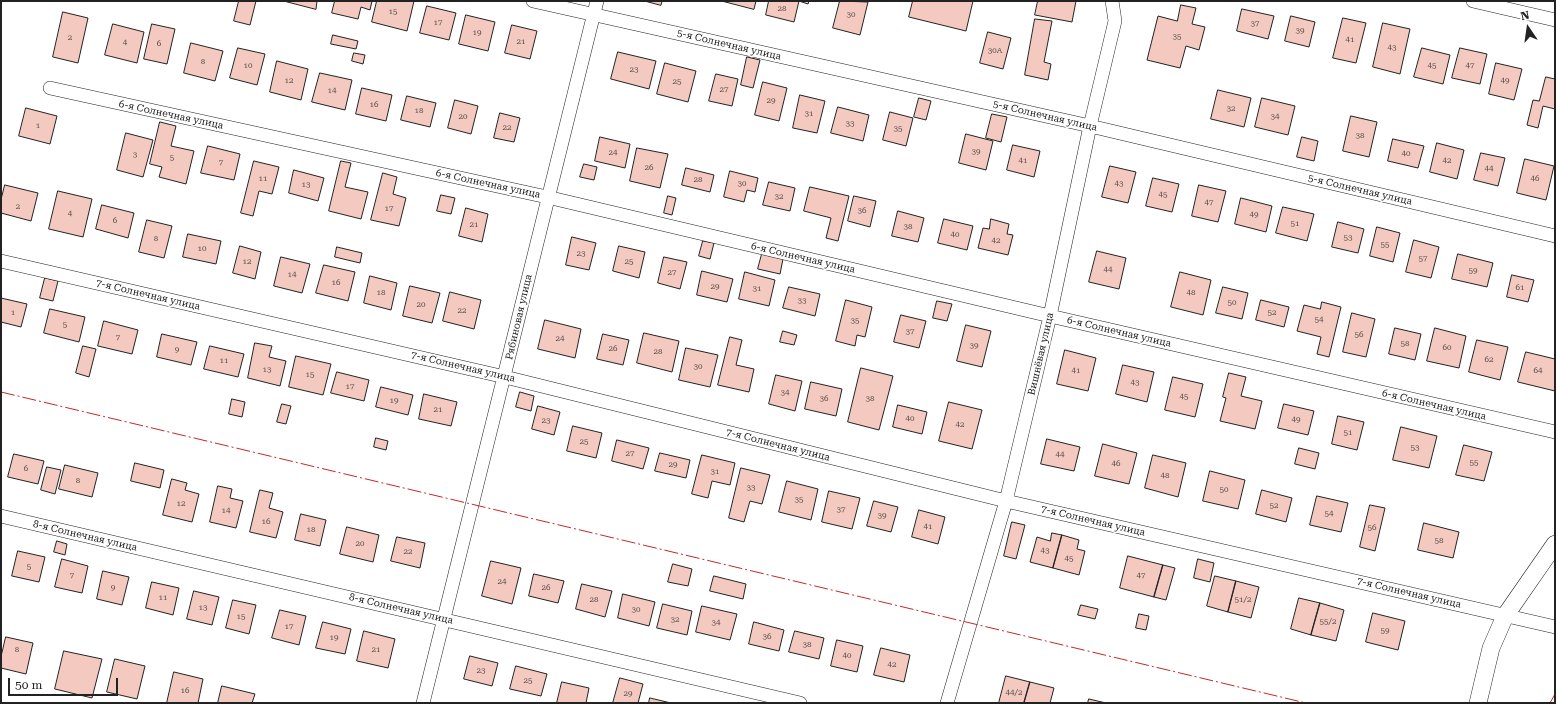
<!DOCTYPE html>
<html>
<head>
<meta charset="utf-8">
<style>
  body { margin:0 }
  #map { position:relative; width:1556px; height:704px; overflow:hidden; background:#fff; font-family:"Roboto Serif",serif }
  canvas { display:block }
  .frame { position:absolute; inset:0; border:2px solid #222; pointer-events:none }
  .north { position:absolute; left:1508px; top:8px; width:40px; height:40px; -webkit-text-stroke:3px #fff; paint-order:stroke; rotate:347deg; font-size:11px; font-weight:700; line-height:16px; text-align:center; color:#222 }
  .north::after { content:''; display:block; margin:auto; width:14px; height:18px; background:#222; clip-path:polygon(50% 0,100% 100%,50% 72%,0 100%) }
  .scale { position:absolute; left:8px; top:678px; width:110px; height:18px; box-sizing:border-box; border:2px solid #222; border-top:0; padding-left:5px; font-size:12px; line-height:14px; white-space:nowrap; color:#222; -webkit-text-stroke:3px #fff; paint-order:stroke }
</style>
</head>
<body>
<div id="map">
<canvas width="1556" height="704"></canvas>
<div class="frame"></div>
<div class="north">N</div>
<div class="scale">50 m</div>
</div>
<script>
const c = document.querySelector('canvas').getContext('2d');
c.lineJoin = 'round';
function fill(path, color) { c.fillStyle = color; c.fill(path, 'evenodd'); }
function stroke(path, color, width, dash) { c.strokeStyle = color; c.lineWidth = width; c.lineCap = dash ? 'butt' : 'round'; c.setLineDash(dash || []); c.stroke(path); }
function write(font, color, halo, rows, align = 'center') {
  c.font = font + ' "Roboto Serif",serif'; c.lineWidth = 3; c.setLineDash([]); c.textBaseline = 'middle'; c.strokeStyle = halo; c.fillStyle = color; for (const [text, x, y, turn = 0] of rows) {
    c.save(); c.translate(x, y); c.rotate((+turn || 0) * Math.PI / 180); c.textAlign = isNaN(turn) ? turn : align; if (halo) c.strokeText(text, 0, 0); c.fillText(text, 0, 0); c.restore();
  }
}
const building = new Path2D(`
  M239 1H256L250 25 234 21Z
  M284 1H317L316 9Z
  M335 1H372L370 10 361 7 358 19 332 13Z
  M377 1H414L407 31 372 22Z
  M645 1H662L661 5Z
  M722 1H756L754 9Z
  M769 1H809L808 4 799 1 794 22 766 15Z
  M840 1 868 2 860 35 833 28Z
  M913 1H973L966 31 909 17Z
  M1038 1H1076L1072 22 1035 15Z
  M1181 5 1196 8 1192 24 1205 27 1199 50 1186 46 1180 68 1147 60 1158 16 1177 21Z
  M427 6 456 13 449 40 420 33Z
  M1242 9 1274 16 1268 39 1237 31Z
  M63 12 88 18 78 63 53 57Z
  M466 15 495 22 488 51 459 44Z
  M1291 16 1315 22 1309 47 1285 41Z
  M1343 18 1366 23 1356 63 1333 58Z
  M1035 19 1052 21 1044 62 1051 64 1048 80 1025 75Z
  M1383 23 1410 29 1400 74 1373 67Z
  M113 24 144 32 137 63 105 55Z
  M152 24 175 29 167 64 144 59Z
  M512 25 537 31 530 59 505 53Z
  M988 32 1011 38 1003 69 980 63Z
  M333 35 358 41 356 49 331 44Z
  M191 43 223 51 215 81 184 73Z
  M238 48 265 54 257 85 230 78Z
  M1422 48 1450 55 1443 84 1414 77Z
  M1460 48 1487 54 1480 84 1452 78Z
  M618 52 656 61 649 89 611 79Z
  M354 53 365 55 363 64 352 61Z
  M747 57 760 60 753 88 741 85Z
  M277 61 308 69 301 100 270 92Z
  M665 63 696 71 688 102 657 94Z
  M1496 63 1522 69 1514 100 1489 94Z
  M320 73 352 80 345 110 312 102Z
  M716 74 738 79 732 106 709 101Z
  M1546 77 1555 79V109L1543 106 1538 128 1527 125 1533 100 1539 101Z
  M763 82 787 88 779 121 755 115Z
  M362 88 392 95 386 121 356 114Z
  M1218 90 1251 98 1244 127 1211 119Z
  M800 95 825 101 817 133 793 128Z
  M407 96 436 103 430 127 401 120Z
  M919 98 931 101 926 120 914 117Z
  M1262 98 1295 106 1288 135 1255 127Z
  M455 100 478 106 471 134 448 128Z
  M838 107 869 115 863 141 831 133Z
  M26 108 57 116 50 144 19 136Z
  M890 112 913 118 906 146 883 140Z
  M500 113 520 118 514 142 494 138Z
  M992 114 1007 117 1001 142 986 138Z
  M1351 116 1377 122 1369 157 1343 151Z
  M160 122 176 126 171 146 194 151 186 184 159 177 162 167 150 164Z
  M126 133 153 140 143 177 117 170Z
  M966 134 993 141 986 170 959 163Z
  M600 137 630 144 625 168 595 161Z
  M1302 137 1318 141 1314 161 1297 157Z
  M1393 139 1424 146 1418 168 1388 161Z
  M1437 143 1464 150 1457 179 1430 172Z
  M1013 145 1040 151 1034 177 1007 170Z
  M208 146 240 154 234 180 201 173Z
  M637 148 668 154 660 188 630 181Z
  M1481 153 1505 158 1498 186 1474 180Z
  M1525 159 1554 166 1546 200 1517 193Z
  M254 161 279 167 272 194 259 191 253 216 241 213Z
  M341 161 351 163 345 187 368 192 361 219 329 211Z
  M584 164 597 167 594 180 580 177Z
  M1110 166 1136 172 1128 203 1102 197Z
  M686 168 714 175 710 192 682 185Z
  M294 170 324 178 318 201 289 193Z
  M730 171 758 178 755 192 747 190 744 202 724 197Z
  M383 173 397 177 393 194 406 198 399 226 371 220Z
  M1153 178 1179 184 1172 212 1146 206Z
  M769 182 795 188 790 211 763 205Z
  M5 185 38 193 31 221 1 213V200Z
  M1199 185 1226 191 1218 222 1192 216Z
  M810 187 849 196 838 241 826 238 831 218 804 211Z
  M58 191 92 199 83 237 49 229Z
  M441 195 455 198 451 214 437 211Z
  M668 196 676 198 672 215 664 213Z
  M854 196 876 201 870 227 848 221Z
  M1241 198 1272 206 1266 232 1235 224Z
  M102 205 134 213 128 238 96 229Z
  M1283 207 1314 214 1307 241 1276 233Z
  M466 208 488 214 482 242 459 236Z
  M898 211 924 218 918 242 892 236Z
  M944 219 973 226 967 250 938 243Z
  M991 219 1009 224 1007 234 1013 235 1008 255 978 248 983 228 989 229Z
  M147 220 172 226 164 258 139 252Z
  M1338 222 1364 229 1358 253 1332 247Z
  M1377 227 1400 233 1393 262 1370 256Z
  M188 234 221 241 216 264 183 257Z
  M572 237 596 243 589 270 566 265Z
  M1414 240 1439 247 1431 278 1406 272Z
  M703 241 714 243 710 259 699 256Z
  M240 246 261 252 255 279 233 273Z
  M619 246 645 252 639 278 613 271Z
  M337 247 362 253 360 263 335 257Z
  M1097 251 1126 258 1119 289 1089 282Z
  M762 254 783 259 780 274 758 269Z
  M1458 254 1493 263 1487 287 1452 279Z
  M281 257 310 264 302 293 274 286Z
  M664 257 687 262 680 289 658 283Z
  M324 265 355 272 348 301 316 293Z
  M702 271 733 279 727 302 697 295Z
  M745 272 775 280 769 306 739 299Z
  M1180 272 1211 280 1203 315 1171 307Z
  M1512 275 1534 280 1528 302 1507 297Z
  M370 276 397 283 391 310 364 303Z
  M45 278 58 281 53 301 40 298Z
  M410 286 440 293 432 323 403 316Z
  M789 287 820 294 815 316 783 308Z
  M1223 287 1248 293 1242 319 1216 313Z
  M450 292 481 300 474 329 443 321Z
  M1 298 27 304 21 327 1 322Z
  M846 300 872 307 865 337 857 335 855 346 836 341Z
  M1261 300 1289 307 1284 327 1256 320Z
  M937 301 952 304 947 321 933 318Z
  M1322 302 1341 307 1329 357 1317 354 1321 337 1297 331 1304 305 1320 309Z
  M50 309 85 317 79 342 44 333Z
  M1352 313 1375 319 1366 357 1343 352Z
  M901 315 926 321 919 348 894 342Z
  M545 320 581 329 575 358 538 349Z
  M104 321 138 330 132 354 98 346Z
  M966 325 991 331 982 367 957 361Z
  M1395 328 1421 334 1415 360 1389 354Z
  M1435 328 1466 336 1459 368 1427 361Z
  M783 331 797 335 794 345 780 342Z
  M644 333 679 341 672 372 637 363Z
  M162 334 197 342 191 365 157 357Z
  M603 334 629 340 623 365 597 359Z
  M730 337 742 340 736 365 754 369 749 392 718 385Z
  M1477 340 1508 347 1500 380 1469 372Z
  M255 343 272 346 269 357 286 361 280 386 248 378Z
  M83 346 96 349 89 377 76 373Z
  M210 346 244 354 238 377 204 369Z
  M686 348 718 355 710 387 679 380Z
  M1065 350 1096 358 1088 391 1057 384Z
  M1526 352 1555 359V391L1518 382Z
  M296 356 331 364 323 395 289 387Z
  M1123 365 1154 372 1147 402 1116 394Z
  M861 368 893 376 879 430 848 422Z
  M337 372 369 380 364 401 331 393Z
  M1229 373 1246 377 1241 396 1262 401 1255 429 1220 421 1226 398 1223 397Z
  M776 375 802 381 795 411 769 404Z
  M1173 377 1203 384 1195 417 1165 410Z
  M811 382 842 389 836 416 805 409Z
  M381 387 413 395 408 415 376 407Z
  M520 392 534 396 531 411 516 407Z
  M424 394 457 402 451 426 419 419Z
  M232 399 245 402 242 417 229 414Z
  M949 402 982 410 972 449 939 441Z
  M282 404 291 406 286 424 277 422Z
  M1284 404 1314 411 1308 435 1278 428Z
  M898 405 927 412 922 434 893 427Z
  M538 406 560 412 554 435 532 429Z
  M1338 416 1364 422 1357 450 1332 444Z
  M573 426 602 433 596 458 567 451Z
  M1401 427 1437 436 1429 468 1393 460Z
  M376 438 388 441 386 450 374 447Z
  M1047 439 1080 447 1074 471 1041 464Z
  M617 440 649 448 643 469 612 461Z
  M1103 444 1137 453 1129 484 1095 476Z
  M1464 445 1492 452 1484 481 1456 475Z
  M1299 448 1319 453 1315 469 1295 464Z
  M660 453 690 460 686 478 655 471Z
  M14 454 44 461 38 484 8 477Z
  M702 455 735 463 730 485 712 481 708 498 692 494Z
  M1153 455 1186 463 1178 497 1145 488Z
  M135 463 164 470 160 488 131 481Z
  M65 465 98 473 92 497 59 489Z
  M47 467 61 470 55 494 41 490Z
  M741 468 770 475 762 504 750 501 744 522 729 518Z
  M1210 471 1245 480 1238 509 1203 501Z
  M172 479 187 483 185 490 199 494 192 522 163 515Z
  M787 481 818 489 811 520 779 512Z
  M218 486 232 489 230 498 243 501 236 528 210 522Z
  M260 490 273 493 269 508 283 512 276 538 250 532Z
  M1262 490 1292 498 1286 522 1256 514Z
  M829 491 860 498 852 529 822 522Z
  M1317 496 1348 503 1341 532 1310 525Z
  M874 501 898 507 891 532 867 526Z
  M1370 505 1385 508 1375 551 1360 547Z
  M919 510 945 517 938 544 912 537Z
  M301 514 326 520 320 546 295 540Z
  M1012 522 1025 525 1016 559 1004 556Z
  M1424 523 1459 532 1453 558 1418 550Z
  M347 527 379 535 373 562 340 554Z
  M1052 533 1062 535 1053 568 1030 562 1037 537 1050 541Z
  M1062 535 1079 540 1077 549 1085 551 1079 575 1053 568Z
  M397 537 425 543 420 568 391 561Z
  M57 541 67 544 65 555 54 552Z
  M18 551 45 557 39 582 12 576Z
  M1128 556 1163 565 1154 597 1120 588Z
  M62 559 88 566 82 593 55 587Z
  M1198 559 1214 563 1210 582 1194 578Z
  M491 561 521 568 512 604 482 596Z
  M673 564 692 569 688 586 668 582Z
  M1163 565 1175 568 1166 600 1154 597Z
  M103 571 129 577 122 605 97 599Z
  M534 574 564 581 558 603 529 596Z
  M714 576 746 584 743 599 710 591Z
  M1215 576 1236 581 1228 612 1207 606Z
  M1236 581 1259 587 1251 618 1228 612Z
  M152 582 179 588 173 615 146 608Z
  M582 584 612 591 605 617 576 609Z
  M194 591 219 597 212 625 187 619Z
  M623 594 655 602 649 626 618 618Z
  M1299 598 1320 603 1311 635 1291 629Z
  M233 600 256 605 249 634 226 628Z
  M1320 603 1344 610 1336 641 1311 635Z
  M663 604 692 611 687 635 657 628Z
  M1081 605 1098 609 1095 619 1078 615Z
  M702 606 737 614 730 640 696 632Z
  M280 610 306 616 299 645 272 638Z
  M1373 613 1405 621 1398 650 1366 642Z
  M1139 614 1149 616 1146 630 1136 628Z
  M323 622 351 629 345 654 316 648Z
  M754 622 784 630 779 651 749 644Z
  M364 631 395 639 388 668 357 661Z
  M795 631 824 638 819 659 789 652Z
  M6 637 33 643 26 674 1 668V657Z
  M837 640 863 646 857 672 831 666Z
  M881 648 910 655 904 682 874 675Z
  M64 651 102 659 92 698 55 689Z
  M470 656 498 663 492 686 464 679Z
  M115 659 145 666 137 699 107 692Z
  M516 666 547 674 541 696 510 689Z
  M174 672 203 679 198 703H167Z
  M1006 676 1030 682 1024 703H999Z
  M620 678 643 684 638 703H613Z
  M562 682 589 688 586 703H557Z
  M1030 682 1054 688 1050 703H1024Z
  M222 686 255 694 252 703H218Z
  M650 698 671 703H649Z
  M1089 699 1106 703H1088Z`);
fill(building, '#f3c9c0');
stroke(building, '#222', 1);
const minor = new Path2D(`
  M533 1 1090 126 1555 236
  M1473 1 1555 20
  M50 88 547 197 1050 316 1555 432
  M1 261 505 377 1006 501 1555 627
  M1 516 800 703
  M423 703 597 1
  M947 703 1006 501 1050 316 1090 126 1115 21 1112 1`);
const tertiary = new Path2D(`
  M1478 703 1491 648 1505 616 1555 544`);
stroke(minor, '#222', 14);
stroke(tertiary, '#222', 18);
stroke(minor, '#fff', 13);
stroke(tertiary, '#fff', 17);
stroke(new Path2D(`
  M1 392 1306 703
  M1550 703 1555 694`), '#c62828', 1, [14, 3, 2, 3]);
write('8px', '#564c4a', null, [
  ["28",782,9],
  ["15",393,12],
  ["30",851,15],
  ["17",438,23],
  ["37",1255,24],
  ["39",1300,31],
  ["19",477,33],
  ["35",1177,37],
  ["2",70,38],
  ["41",1350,40],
  ["21",521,42],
  ["4",125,43],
  ["6",159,44],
  ["43",1392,48],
  ["30А",995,51],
  ["8",203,62],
  ["10",248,66],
  ["45",1432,66],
  ["47",1470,66],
  ["23",634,70],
  ["12",289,81],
  ["49",1505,81],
  ["25",677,82],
  ["27",724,90],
  ["14",332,91],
  ["29",771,101],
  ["16",374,105],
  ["32",1231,109],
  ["18",419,111],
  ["31",809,114],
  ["20",463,117],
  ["34",1275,117],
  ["33",850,124],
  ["1",38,126],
  ["22",507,128],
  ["35",898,129],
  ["38",1360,136],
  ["39",976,152],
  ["24",613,153],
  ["40",1406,154],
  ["3",135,155],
  ["5",172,158],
  ["41",1023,161],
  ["42",1447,161],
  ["7",221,163],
  ["26",649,168],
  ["44",1489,169],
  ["11",263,179],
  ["46",1535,179],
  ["28",698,180],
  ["30",742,184],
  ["43",1119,184],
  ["13",306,185],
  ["45",1163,195],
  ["32",779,197],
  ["47",1209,203],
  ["2",18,207],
  ["17",389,209],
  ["36",862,211],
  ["4",70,214],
  ["49",1254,215],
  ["6",115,221],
  ["51",1295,224],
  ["21",474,225],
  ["38",908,227],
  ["40",955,235],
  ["53",1348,238],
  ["8",156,239],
  ["42",996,241],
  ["55",1385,245],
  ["10",202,249],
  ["23",581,254],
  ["57",1423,259],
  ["12",247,262],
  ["25",629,262],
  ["44",1108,270],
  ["59",1473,271],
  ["27",672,273],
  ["14",292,275],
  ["16",336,283],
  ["29",715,287],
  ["61",1520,288],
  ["31",757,289],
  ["18",381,293],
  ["48",1191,293],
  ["33",802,301],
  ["50",1232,303],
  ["20",421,305],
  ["22",462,311],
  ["1",13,313],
  ["52",1272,313],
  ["54",1319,320],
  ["35",855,321],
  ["5",65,325],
  ["37",910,332],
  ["56",1359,335],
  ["7",118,338],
  ["24",560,339],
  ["58",1405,344],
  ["39",974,346],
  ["60",1447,348],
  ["26",613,349],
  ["9",177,350],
  ["28",658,352],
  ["62",1489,360],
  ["11",224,361],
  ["30",698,367],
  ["13",267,370],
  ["41",1076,371],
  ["64",1538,371],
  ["15",310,375],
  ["43",1135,383],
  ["17",350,387],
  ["34",785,393],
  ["45",1184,397],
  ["36",824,399],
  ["38",870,399],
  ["19",394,401],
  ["21",438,410],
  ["40",910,419],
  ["49",1296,420],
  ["23",546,421],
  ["42",960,425],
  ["51",1348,433],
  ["25",584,442],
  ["53",1415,448],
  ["27",630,454],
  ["44",1060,455],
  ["55",1474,463],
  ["46",1116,464],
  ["29",673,465],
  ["6",26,469],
  ["31",715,472],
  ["48",1165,476],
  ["8",78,481],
  ["33",751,488],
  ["50",1224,490],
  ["35",799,500],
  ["12",181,504],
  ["52",1274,506],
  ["37",841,510],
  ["14",226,511],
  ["54",1329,514],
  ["39",882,516],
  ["16",266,522],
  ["41",928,527],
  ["56",1372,528],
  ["18",311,530],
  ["58",1439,541],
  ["20",360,544],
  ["43",1045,551],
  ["22",408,552],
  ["45",1069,559],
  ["5",29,567],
  ["7",72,576],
  ["47",1141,576],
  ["24",502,582],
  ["9",113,588],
  ["26",546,588],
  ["11",163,598],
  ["28",594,600],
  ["51/2",1243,600],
  ["13",203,608],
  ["30",636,610],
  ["15",241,617],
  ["32",675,620],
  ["55/2",1328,622],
  ["34",716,623],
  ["17",289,627],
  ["59",1385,631],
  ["36",767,637],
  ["19",334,638],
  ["38",807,645],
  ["8",17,650],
  ["21",376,650],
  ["40",847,656],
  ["42",892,665],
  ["23",481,671],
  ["25",528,681],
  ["16",185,691],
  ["44/2",1014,693],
  ["29",628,694]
]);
write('10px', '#222', '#fff', [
  ["5-я Солнечная улица",729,45,13],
  ["6-я Солнечная улица",171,115,12],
  ["5-я Солнечная улица",1045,116,13],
  ["6-я Солнечная улица",488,184,12],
  ["5-я Солнечная улица",1360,190,13],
  ["6-я Солнечная улица",803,258,13],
  ["7-я Солнечная улица",148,295,13],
  ["Рябиновая улица",519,317,-77],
  ["6-я Солнечная улица",1119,332,13],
  ["Вишнёвая улица",1041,354,-77],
  ["7-я Солнечная улица",463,367,13],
  ["6-я Солнечная улица",1434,405,13],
  ["7-я Солнечная улица",778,445,14],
  ["7-я Солнечная улица",1093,521,13],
  ["8-я Солнечная улица",85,536,13],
  ["7-я Солнечная улица",1409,593,13],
  ["8-я Солнечная улица",401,609,13]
]);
</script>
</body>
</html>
